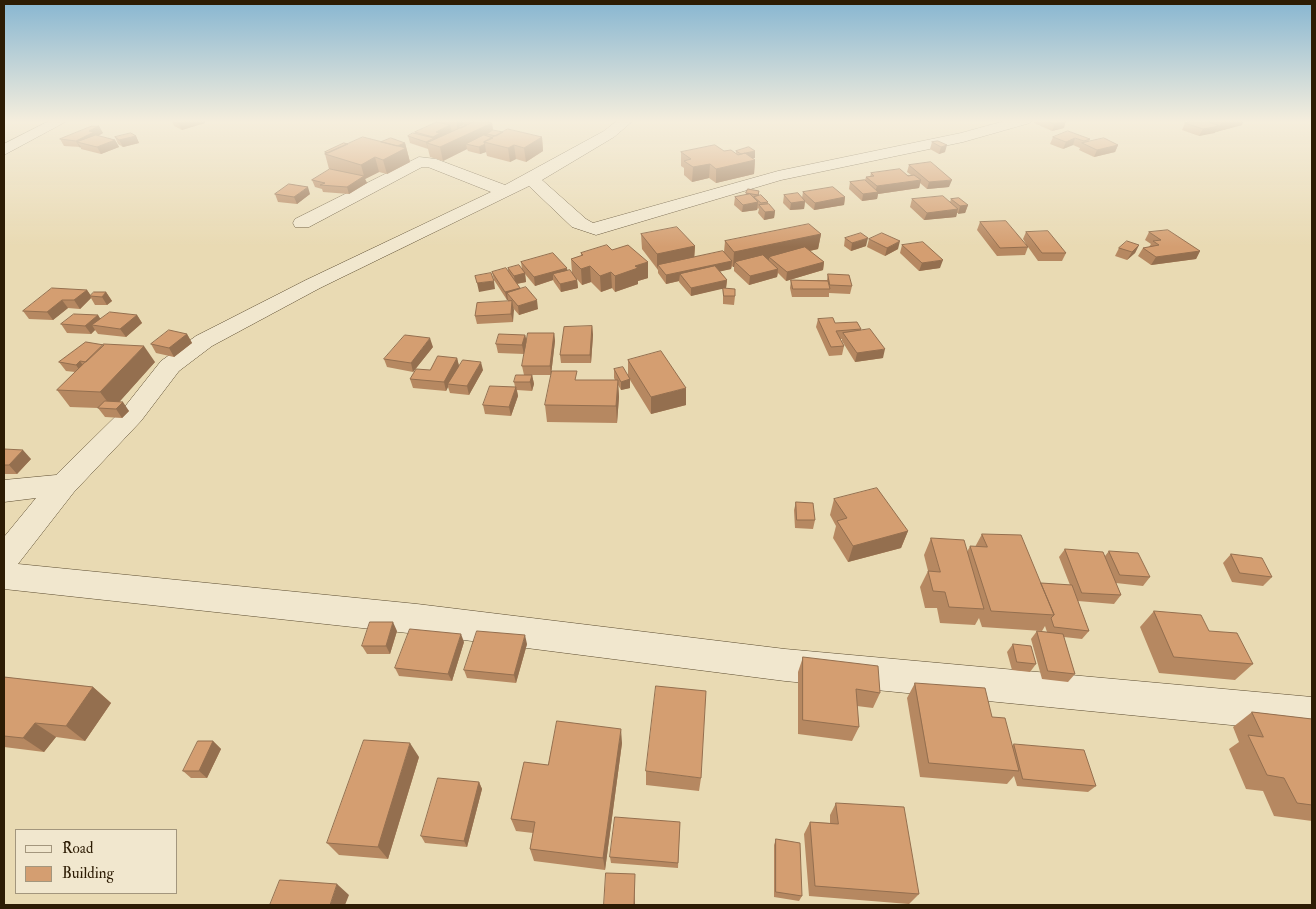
<!DOCTYPE html>
<html>
<head>
<meta charset="utf-8">
<style>
  body { margin:0 }
  #map { position:relative; width:1316px; height:909px; overflow:hidden; background:#e9dab3; font-family:"IM FELL Double Pica",serif }
  canvas { display:block }
  .frame { position:absolute; inset:0; border:5px solid #2d1c04; pointer-events:none }
  .legend { position:absolute; left:15px; top:829px; width:162px; height:65px; box-sizing:border-box; background:#f1e7ce; border:1px solid #a3967d; margin:0; padding:6px 9px; list-style:none; font-size:15px; color:#2d1c04 }
  .legend li { display:flex; align-items:center; gap:10px; height:25px }
  .legend b { width:25px; border:1px solid #a3967d }
</style>
</head>
<body>
<div id="map">
<canvas width="1316" height="909"></canvas>
<div class="frame"></div>
<ul class="legend">
<li><b style="height:6px;background:#f1e7ce"></b>Road</li>
<li><b style="height:14px;background:#d49e71"></b>Building</li>
</ul>
</div>
<script>
const c = document.querySelector('canvas').getContext('2d');
c.lineJoin = 'round';
function stroke(path, color, width, dash) { c.strokeStyle = color; c.lineWidth = width; c.lineCap = dash ? 'butt' : 'round'; c.setLineDash(dash || []); c.stroke(path); }
function fill(path, color) { c.fillStyle = color; c.fill(path, 'evenodd'); }
const minor = new Path2D(`
  M51 120H69L4 155V144Z
  M618 120H634L614 137 542 180 586 219 593 223 778 171 961 133 1008 120H1032L1030 123 963 142 781 180 596 235 572 227 529 186 320 288 212 346 179 371 141 421 74 492 18 564 417 604 785 649 1312 697V733L785 681 417 634 4 589V537L36 498 4 502V480L56 475 123 409 161 361 196 336 306 280 491 192 428 167H422L309 227H295L293 223 295 219 419 157 436 159 505 185 604 131Z`);
stroke(minor, '#5c4c30', 1);
fill(minor, '#f1e7ce');
fill(new Path2D(`
  M171 120 205 123 182 130 174 126Z
  M439 120H487V121L492 123 493 131 542 137 543 151 526 162 516 159 510 162 487 156 486 152 480 154 468 151 467 149 443 161 430 157 428 149 410 143 408 136 415 134V132L439 122Z
  M1035 120H1064V128L1052 131 1034 123Z
  M1183 120H1249L1243 121 1242 125 1216 132 1199 136 1182 130 1185 123 1188 122Z
  M99 126 103 133 98 136 115 140 119 147 101 154 81 149V147L64 146 60 139Z
  M136 136 139 143 123 147 118 144 115 137Z
  M1053 137 1090 139 1089 142 1118 145 1115 152 1094 157 1079 150 1080 148 1073 145 1063 149 1050 144Z
  M938 141 945 152 939 154 930 149 932 142Z
  M381 142 405 143 410 162 387 174 379 172 365 179 367 183 349 194 323 192 322 189 315 187 312 180 334 170 329 169 325 154H326L325 152 348 144Z
  M736 151H755V158H752L755 160 754 174 716 183 709 178 692 182 684 175V168L681 166V152L736 153Z
  M909 165 949 187 927 189 920 183 919 188 878 194 877 199 862 201 849 189 850 182 865 180 866 177H870L871 173 911 175 907 172Z
  M759 191V196L768 202V204L775 211 774 218 764 220 758 213 759 209 758 208 757 210 742 212 734 205 735 197 746 195V193Z
  M803 192 845 197 844 205 814 210 805 202 804 209 790 210 783 203 784 195 802 198Z
  M275 194H310L297 204 278 202Z
  M912 199 950 202 951 199 968 205 965 213H957L956 217 924 220 910 207Z
  M980 222 1026 244 1023 239 1026 232 1066 253 1062 261H1038L1028 247 1025 255 997 256 977 230Z
  M1149 232 1200 251 1196 259 1151 265 1138 256 1143 248 1149 247 1151 244 1145 240Z
  M641 234 695 246 694 257 724 252 725 241 821 234 818 249 810 251 824 262 823 270 786 281 778 273 777 277 749 285 734 271V267H733L732 266 731 269 720 271 727 280 726 288H723L735 296 734 305 723 304V288L691 296 679 282V281L666 284 658 273V270L642 249Z
  M845 238 866 246 851 251 844 246Z
  M869 239 898 249 885 256 867 247Z
  M902 245 940 268 919 271 900 253Z
  M1139 245 1135 253 1127 260 1115 256 1119 248Z
  M612 250 648 262V278L638 281V284L615 292 612 288 601 292 591 282 582 285 577 279 578 288 561 292 554 282 553 280 535 286 525 274 526 282 517 284 520 289 538 309 519 315 513 308V322L477 324 475 316 508 302V300H507L494 280 492 272 508 271V268L522 269 521 262 567 270 572 273 571 259 581 256V253Z
  M828 274 852 286 850 294 829 293V297H792L790 288 791 280H827Z
  M87 290 91 296 106 292 112 301 107 305H95L91 298 80 309 68 308 53 320 29 319 23 311Z
  M98 315 100 319 137 315 142 323 126 337 98 334 95 330 91 334 67 333 61 324Z
  M818 319 861 329V330L883 358 855 362 842 341V339H840L844 346 842 355 829 356 816 327Z
  M592 326 593 335 591 363H561L560 355Z
  M554 333 555 341 551 375H532L534 384 532 391 517 390 518 396 511 416 485 414 483 405 515 387 514 382 524 375 522 366 526 347 524 354 498 353 496 344 525 335 527 342Z
  M187 334 192 343 174 357 156 353 151 344Z
  M86 342 155 362 119 402 129 411 122 418 105 417 98 408 70 407 57 390 75 372 66 371 59 362Z
  M433 347 413 372 387 367 384 359Z
  M457 358 459 366 483 370 469 395 450 393 448 387 446 391 413 388 410 379Z
  M628 360 686 405 651 414 630 380V388L621 390 618 385 619 397 617 423 547 422 545 405 615 380 614 378V369L628 376Z
  M4 449 31 459 17 474H4Z
  M834 499 908 531 901 548 848 562 833 538 836 526 830 515Z
  M796 502 815 520 813 529 795 528 794 510Z
  M982 534 1041 583 1070 585 1059 557 1065 549 1105 556 1109 551 1150 577 1143 586 1116 583 1121 595 1114 604 1078 601 1089 631 1082 639 1064 637 1075 674 1068 682 1042 679 1031 639 1037 631 1047 632 1045 626 1042 631 982 627 979 618 975 625 940 623 937 608H925L920 587 928 571 924 555 931 538 967 552 970 546 975 547Z
  M1231 554 1272 577 1263 586 1232 582 1223 563Z
  M1154 611 1209 631 1253 664 1235 680 1159 673 1140 627Z
  M397 631 390 654H367L362 646Z
  M464 642 452 681 399 676 395 668Z
  M527 644 516 683 467 678 464 670Z
  M1013 644 1036 664 1030 672 1012 670 1007 652Z
  M803 657 880 693 873 708 857 706 859 727 852 741 798 734V672Z
  M4 677 93 687 111 703 85 741 56 737 44 752 4 747Z
  M915 683 992 717 1012 746 1014 744 1096 786 1088 792 1017 786 1014 776 1007 784 920 777 907 698Z
  M1252 712 1312 719V821L1274 816 1263 791 1246 789 1229 749 1239 742 1233 727Z
  M213 741 221 749 207 778H191L183 771Z
  M622 743 605 870 534 861 530 849 533 833 516 831 511 819 548 765Z
  M419 757 388 859 339 855 327 843Z
  M646 771 701 778 699 791 646 785Z
  M479 782 482 789 467 847 425 843 421 836Z
  M836 803 919 894 909 904 809 896 804 834 810 822 830 823V815Z
  M680 822 678 868 611 863 610 857Z
  M776 839 802 896 799 901 774 897V845Z`), '#b68861');
fill(new Path2D(`
  M188 120H204L205 123 182 130 178 123Z
  M456 120H463L464 129 458 127V133Z
  M473 120H487V125L492 123 494 136 487 134 488 140 466 144 467 149 443 161 440 147 474 128Z
  M1223 120H1249L1243 121 1242 125 1216 132Z
  M1066 121 1064 128 1052 131 1055 124Z
  M450 125 452 132 427 143 428 149 426 142 434 139 433 137 436 132Z
  M99 126 103 133 96 137 77 142 81 147 80 148 76 141 89 131Z
  M1219 126 1215 133 1199 136 1203 129Z
  M136 136 139 143 123 147 119 140Z
  M542 137 543 151 526 162 524 148Z
  M1075 138 1073 145 1063 149 1066 142Z
  M115 140 119 147 101 154 97 147Z
  M405 143 410 162 387 174 383 160 392 148Z
  M485 144 486 152 480 154 479 147Z
  M514 145 516 159 510 162 508 148Z
  M947 145 945 152 939 154 941 147Z
  M1118 145 1115 152 1094 157 1097 150Z
  M755 151V158L741 161 742 154Z
  M375 157 379 172 365 179 367 183 349 194 347 187 364 176 361 165Z
  M755 160 754 174 716 183V169Z
  M710 164 709 178 692 182 693 167Z
  M921 180 919 188 878 194 877 199 862 201 863 194 875 192 877 186Z
  M952 180 949 187 927 189 929 182Z
  M308 187 310 194 297 204 294 197Z
  M845 197 844 205 814 210 815 203Z
  M805 201 804 209 790 210 791 203Z
  M758 202 757 210 742 212 743 205Z
  M968 205 965 213 958 214 960 206Z
  M958 209 956 217 924 220 927 213Z
  M775 211 774 218 764 220 765 212Z
  M821 234 818 249 772 259 769 257V260L739 266 735 262 734 267H733L734 252Z
  M868 238 866 246 851 251 852 243Z
  M900 241 898 249 885 256 887 248Z
  M1139 245 1135 253 1127 260 1132 252Z
  M695 246 694 262 658 265 657 270V254Z
  M1200 251 1196 259 1151 265 1156 257Z
  M943 260 940 268 919 271 922 263Z
  M732 261 731 269 684 280 680 274 679 281 666 284V275Z
  M648 262V278L638 281V284L615 292V276L635 266Z
  M824 262 823 270 786 281 787 272Z
  M590 266 591 282 582 285 581 269Z
  M567 268 568 276 553 274V280L535 286 534 277Z
  M778 269 777 277 749 285 750 276Z
  M611 272 612 288 601 292 600 276Z
  M525 273 526 282 515 284 514 276Z
  M577 280 578 288 561 292 560 284Z
  M727 280 726 288 691 296V288Z
  M494 281 495 289 479 292 477 283Z
  M520 288 521 296 507 293 508 300H507L505 292Z
  M87 290 91 296H90L91 298 80 309 74 300Z
  M106 292 112 301 107 305 102 297Z
  M62 300 68 308 53 320 47 312Z
  M537 300 538 309 519 315 518 306Z
  M512 301 514 310 513 322 511 314Z
  M98 315 103 323 92 325 95 330 91 334 85 326Z
  M137 315 142 323 126 337 120 329Z
  M592 326 593 335 591 363 590 355Z
  M554 333 555 341 551 375 550 366Z
  M187 334 192 343 174 357 169 348Z
  M525 335 527 343 524 354 522 345Z
  M430 338 433 347 413 372 411 363Z
  M144 346 155 362 113 409 100 392Z
  M885 349 883 358 855 362 857 353Z
  M457 358 459 366 448 384V387L446 391 444 382Z
  M80 361 86 370 82 374 76 365Z
  M481 362 483 370 469 395 467 386Z
  M532 375 534 384 532 391 530 382Z
  M630 379V388L621 390V382Z
  M618 380 619 397 617 423 616 406Z
  M516 387 518 396 511 416 509 407Z
  M686 388V405L651 414V397Z
  M123 402 129 411 122 418 116 409Z
  M23 450 31 459 17 474 9 465Z
  M908 531 901 548 848 562 853 546Z
  M393 622 397 631 390 654 386 646Z
  M461 634 464 642 452 681 448 674Z
  M525 635 527 644 516 683 514 675Z
  M93 687 111 703 85 741 66 726Z
  M35 723 56 737 44 752 23 738Z
  M621 729 622 743 605 870 603 858Z
  M213 741 221 749 207 778 199 771Z
  M410 743 419 757 388 859 378 847Z
  M479 782 482 789 467 847 464 841Z
  M635 874V905H634Z
  M337 884 349 895 345 905H330Z`), '#946f4f');
const building = new Path2D(`
  M172 120H188L178 123Z
  M478 120H482L492 123 440 147 427 143Z
  M1045 120H1064L1066 121 1055 124Z
  M1197 120H1204L1219 126 1203 129 1185 123Z
  M437 122 450 125 436 132 440 133 433 137 415 132Z
  M464 124 467 125 461 128 458 127Z
  M92 126H99L89 131 94 132 76 141 60 139Z
  M508 129 542 137 524 148 514 145 508 148 484 142Z
  M493 130 503 132 496 136 487 134Z
  M1068 131 1090 139 1084 141 1075 138 1066 142 1053 137Z
  M131 133 136 136 119 140 115 137Z
  M413 133 434 138 426 142 408 136Z
  M96 135 115 140 97 147 77 142Z
  M484 135 493 138 484 142 485 144 479 147 466 144Z
  M363 137 406 148 383 160 375 157 361 165 325 154Z
  M391 138 405 143 397 146 381 142Z
  M1104 138 1118 145 1097 150 1082 143Z
  M938 141 947 145 941 147 932 142Z
  M344 143 348 144 328 153 325 152Z
  M715 145 724 151 731 150 738 155 745 153 755 160 716 169 710 164 693 167 684 161 691 159 681 152Z
  M749 147 755 151 741 154 736 151Z
  M931 162 952 180 929 182 909 165Z
  M330 169 364 176 347 187 320 185 325 183 312 180Z
  M900 169 908 176 914 175 921 180 877 186 866 177 874 176 871 173Z
  M865 180 878 192 863 194 850 182Z
  M289 184 308 187 294 197 275 194Z
  M833 187 845 197 815 203 803 192Z
  M748 189 759 191 758 195 746 193Z
  M798 193 805 201 791 203 784 195Z
  M750 194 758 202 743 205 735 197Z
  M761 195 768 202 761 203 754 197Z
  M943 196 958 209 927 213 912 199Z
  M959 198 968 205 960 206 951 199Z
  M769 204 775 211 765 212 759 205Z
  M1006 221 1028 247 1000 248 980 222Z
  M809 224 821 234 734 252 725 241Z
  M677 227 695 246 657 254 641 234Z
  M1168 230 1200 251 1156 257 1143 248 1159 245 1153 241 1161 240 1149 232Z
  M1048 231 1066 253H1042L1026 232Z
  M861 233 868 238 852 243 845 238Z
  M882 233 900 241 887 248 869 239Z
  M1127 241 1139 245 1132 252 1119 248Z
  M923 242 943 260 922 263 902 245Z
  M607 245 612 250 628 245 648 262 635 266 638 268 615 276 611 272 600 276 590 266 581 269 571 259 583 255 581 253Z
  M805 247 824 262 787 272 769 257Z
  M723 251 732 261 666 275 658 265Z
  M553 253 567 268 534 277 521 262Z
  M763 255 778 269 750 276 735 262Z
  M519 265 525 273 514 276 508 268Z
  M715 266 727 280 691 288 680 274Z
  M506 268 520 288 505 292 492 272Z
  M570 270 577 280 560 284 553 274Z
  M491 273 494 281 477 283 475 276Z
  M828 274 849 275 852 286 830 285Z
  M791 280 828 281 830 289H793Z
  M526 287 537 300 518 306 507 293Z
  M52 288 87 290 74 300H62L47 312 23 311Z
  M723 288 735 289V296H724Z
  M94 292H106L102 297 90 296Z
  M512 301 511 314 475 316 477 303Z
  M110 312 137 315 120 329 92 325Z
  M74 314 98 315 85 326 61 324Z
  M833 318 835 323 857 322 861 329 836 331 844 346 831 347 818 319Z
  M592 326 590 355H560L564 327Z
  M870 329 885 349 857 353 843 333Z
  M169 330 187 334 169 348 151 344Z
  M528 333H554L550 366H522Z
  M499 334 525 335 522 345 496 344Z
  M405 335 430 338 411 363 384 359Z
  M86 342 104 345 86 362 80 361 76 365 59 362Z
  M104 344 144 346 100 392 57 390Z
  M661 351 686 388 651 397 628 360Z
  M438 356 457 358 444 382 410 379 416 369 430 370Z
  M463 360 481 362 467 386 448 384Z
  M623 367 630 379 621 382 614 369Z
  M552 371H577L575 380H618L616 406 545 405Z
  M516 375H532L530 382H514Z
  M490 386 516 387 509 407 483 405Z
  M105 401 123 402 116 409 98 408Z
  M4 449 23 450 9 465H4Z
  M877 488 908 531 853 546 837 521 847 518 834 499Z
  M796 502 813 503 815 520H797Z
  M982 534 1021 535 1054 615 991 611 970 546 987 547Z
  M931 538 964 540 984 609 949 607 945 592 933 591 928 571 940 572Z
  M1065 549 1103 552 1121 595 1082 593Z
  M1109 551 1138 553 1150 577 1120 575Z
  M1231 554 1262 558 1272 577 1240 573Z
  M1041 583 1072 585 1089 631 1054 627 1051 618 1054 615Z
  M1154 611 1201 615 1209 631 1237 633 1253 664 1174 657Z
  M370 622H393L386 646H362Z
  M410 629 461 634 448 674 395 668Z
  M477 631 525 635 514 675 464 670Z
  M1037 631 1063 634 1075 674 1048 671Z
  M1013 644 1031 646 1036 664 1017 662Z
  M803 657 878 666 880 693 856 689 859 727 803 720Z
  M4 677 93 687 66 726 35 723 23 738 4 736Z
  M915 683 985 688 992 717 1005 718 1019 771 929 763Z
  M656 686 706 691 701 778 646 771Z
  M1252 712 1312 719V805L1297 803 1284 778 1267 775 1248 735 1263 737Z
  M557 721 621 729 603 858 530 849 535 822 511 819 524 762 548 765Z
  M364 740 410 743 378 847 327 843Z
  M198 741H213L199 771H183Z
  M1014 744 1084 750 1096 786 1023 779Z
  M438 778 479 782 464 841 421 836Z
  M836 803 904 807 919 894 815 886 810 822 838 824Z
  M615 817 680 822 678 863 610 857Z
  M776 839 800 843 802 896 776 892Z
  M606 873 635 874 634 905H604Z
  M280 880 337 884 330 905H270Z`);
fill(building, '#d49e71');
stroke(building, '#946f4f', 1);
const sky = c.createLinearGradient(0, 0, 0, 247);
sky.addColorStop(0, '#87b6d1');
sky.addColorStop(0.49, '#f5eedd');
sky.addColorStop(1, '#f5eedd00');
c.fillStyle = sky;
c.fillRect(0, 0, 1316, 247);
</script>
</body>
</html>
